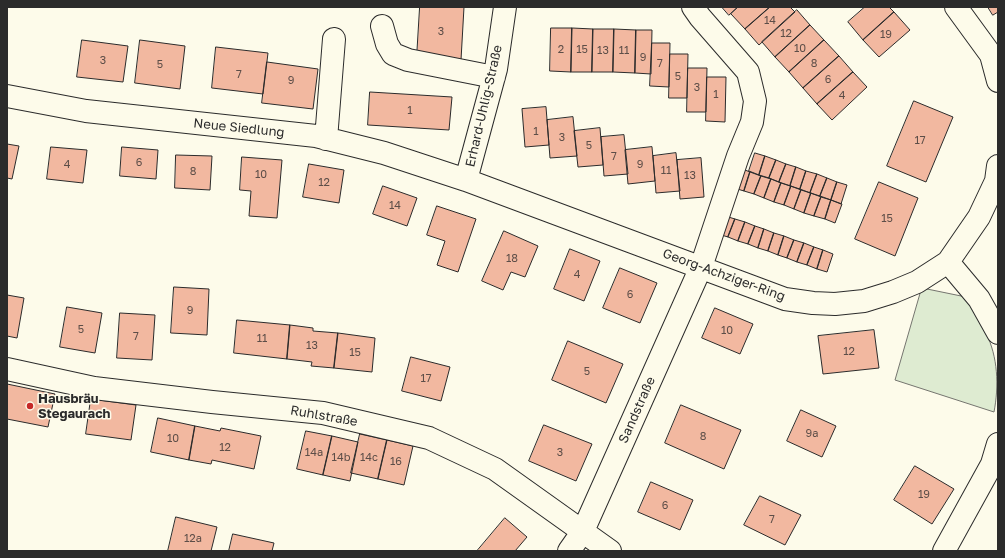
<!DOCTYPE html>
<html>
<head>
<meta charset="utf-8">
<style>
  body { margin:0 }
  #map { position:relative; width:1005px; height:558px; overflow:hidden; background:#fdfbea; font-family:"Golos Text",sans-serif }
  canvas { display:block }
  .frame { position:absolute; inset:0; border:8px solid #2b2b2b; pointer-events:none }
</style>
</head>
<body>
<div id="map">
<canvas width="1005" height="558"></canvas>
<div class="frame"></div>
</div>
<script>
const c = document.querySelector('canvas').getContext('2d');
c.lineJoin = 'round';
function fill(path, color) { c.fillStyle = color; c.fill(path, 'evenodd'); }
function stroke(path, color, width, dash) { c.strokeStyle = color; c.lineWidth = width; c.lineCap = dash ? 'butt' : 'round'; c.setLineDash(dash || []); c.stroke(path); }
function write(font, color, halo, rows, align = 'center') {
  c.font = font + ' "Golos Text",sans-serif'; c.lineWidth = 3; c.setLineDash([]); c.textBaseline = 'middle'; c.strokeStyle = halo; c.fillStyle = color; for (const [text, x, y, turn = 0] of rows) {
    c.save(); c.translate(x, y); c.rotate((+turn || 0) * Math.PI / 180); c.textAlign = isNaN(turn) ? turn : align; if (halo) c.strokeText(text, 0, 0); c.fillText(text, 0, 0); c.restore();
  }
}
const green = new Path2D(`
  M927 289 966 297C973 309 980 321 986 333 998 357 999 386 994 412L895 380 921 290Z`);
fill(green, '#deebd1');
stroke(green, '#74746e', 1);
const building = new Path2D(`
  M420 7H464L461 60 417 57Z
  M722 7H738L729 15Z
  M738 7H770L745 29 731 14Z
  M770 7H790L795 12 759 45 745 29Z
  M865 7H889L894 12 863 40 848 22Z
  M988 7H998V12L993 15Z
  M797 10 810 25 775 57 762 42Z
  M894 12 910 30 879 57 863 40Z
  M810 25 824 40 789 72 775 57Z
  M551 28H572L571 72 550 71Z
  M572 28 593 29 592 72H571Z
  M593 29H614L613 72H592Z
  M614 29 636 30 635 73 613 72Z
  M636 30H652L651 74 635 73Z
  M82 40 128 46 123 82 77 77Z
  M140 40 185 46 180 89 135 83Z
  M824 40 839 56 803 88 789 72Z
  M652 43H670L669 87 650 86Z
  M216 47 268 53 263 94 212 88Z
  M670 54H688L687 98H669Z
  M839 56 853 72 817 104 803 88Z
  M267 62 318 69 313 109 262 103Z
  M688 68H707L706 112H687Z
  M853 72 867 87 832 120 817 104Z
  M707 77H726L725 122 706 121Z
  M370 92 452 97 449 130 368 125Z
  M914 101 953 117 926 182 887 166Z
  M546 107 549 145 525 147 522 109Z
  M573 117 577 156 550 158 547 120Z
  M600 128 603 165 578 167 574 131Z
  M624 135 628 174 604 176 601 137Z
  M7 144 19 146 12 179 7 178Z
  M51 147 87 150 83 183 47 179Z
  M122 147 158 150 156 179 120 176Z
  M652 147 655 181 628 184 625 150Z
  M676 153 680 191 656 193 653 156Z
  M755 153 765 156 759 175 749 171Z
  M176 155 212 156 210 190 175 188Z
  M765 156 776 160 769 178 759 175Z
  M242 157 282 160 277 218 249 216 251 191 240 190Z
  M701 158 704 197 680 199 677 160Z
  M776 160 786 164 779 182 769 178Z
  M309 164 344 170 339 203 303 197Z
  M786 164 796 167 790 186 779 182Z
  M796 167 806 171 800 189 790 186Z
  M740 168 750 172 744 191 734 188Z
  M806 171 817 174 810 193 800 189Z
  M750 172 761 176 754 194 744 191Z
  M817 174 827 178 820 196 810 193Z
  M761 176 771 179 764 198 754 194Z
  M827 178 837 182 831 200 820 196Z
  M771 179 781 183 774 202 764 198Z
  M837 182 847 185 841 204 831 200Z
  M879 182 918 198 895 256 855 239Z
  M781 183 791 186 784 205 774 202Z
  M383 186 417 198 407 226 373 214Z
  M791 186 801 190 794 209 784 205Z
  M801 190 811 193 804 213 794 209Z
  M811 193 821 197 814 216 804 213Z
  M821 197 831 200 825 219 814 216Z
  M831 200 842 204 835 223 825 219Z
  M437 206 476 219 458 272 437 265 445 241 427 235Z
  M725 216 735 219 728 237 718 234Z
  M735 219 745 222 738 241 728 237Z
  M745 222 755 226 748 244 738 241Z
  M755 226 764 229 758 248 748 244Z
  M764 229 774 233 768 251 758 248Z
  M504 231 538 246 525 277 511 272 503 290 482 281Z
  M774 233 784 236 778 255 768 251Z
  M784 236 794 240 787 258 778 255Z
  M794 240 804 243 797 262 787 258Z
  M804 243 814 247 807 265 797 262Z
  M814 247 823 250 817 269 807 265Z
  M570 249 600 261 584 301 554 289Z
  M823 250 833 254 827 272 817 269Z
  M620 268 657 283 640 323 603 308Z
  M174 287 209 289 207 335 171 333Z
  M7 295 24 298 17 338 7 336Z
  M67 307 102 313 95 353 60 347Z
  M715 308 753 324 740 354 702 338Z
  M120 313 155 315 152 360 117 358Z
  M237 320 290 325 287 359 234 353Z
  M290 325 313 328V331L338 333 334 368 311 366 312 362 287 359Z
  M874 330 879 368 823 374 818 336Z
  M338 333 375 338 372 372 334 368Z
  M568 341 623 364 606 403 552 380Z
  M411 357 450 367 441 401 402 391Z
  M7 384 55 394 48 427 7 419Z
  M91 399 136 405 131 440 86 434Z
  M681 405 741 430 724 469 665 443Z
  M801 410 836 426 822 457 787 441Z
  M158 418 195 426 189 460 151 452Z
  M544 425 592 444 576 481 529 461Z
  M195 426 220 431 221 428 261 436 254 469 212 460 211 464 189 460Z
  M306 431 332 436 323 475 297 469Z
  M360 434 387 440 378 479 351 473Z
  M332 436 358 442 350 481 323 475Z
  M387 440 413 446 404 485 378 479Z
  M915 466 954 489 932 524 894 500Z
  M651 482 693 500 680 530 638 512Z
  M760 496 801 515 785 545 744 525Z
  M176 517 217 527 211 551H168Z
  M505 518 527 537 515 551H479L478 550Z
  M233 534 274 543 272 551H229Z`);
fill(building, '#f2b8a0');
stroke(building, '#2b2b2b', 1);
const minor = new Path2D(`
  M956 7 991 55 998 81
  M382 26 387 44 393 54 408 60 494 77
  M7 96 86 111 316 136 384 153 466 180 785 299 813 303 835 304 864 301 893 292 917 282 948 262 979 217 996 181 998 166
  M326 139 334 39
  M466 180 496 69 505 7
  M948 262 979 299 998 333
  M7 369 94 388 212 402 323 413 429 438 495 469 610 551
  M569 551 583 531 701 267 738 156 752 122 755 101 748 72 700 17 693 7
  M944 551 992 464 998 444`);
stroke(minor, '#2b2b2b', 24);
stroke(minor, '#fdfbea', 22);
for (const [x, y, r, color] of [
  [30,406,4,"#c62828"]
]) { const dot = new Path2D(); dot.arc(x, y, r, 0, 2 * Math.PI); c.fillStyle = color; c.fill(dot); stroke(dot, '#fdfbea', 1.5); }
write('11px', '#5d4e48', null, [
  ["14",770,21],
  ["3",441,32],
  ["12",786,34],
  ["19",886,35],
  ["10",800,49],
  ["2",561,50],
  ["15",582,50],
  ["13",603,51],
  ["11",624,51],
  ["9",643,58],
  ["3",103,61],
  ["7",660,64],
  ["8",814,64],
  ["5",160,65],
  ["7",239,75],
  ["5",678,77],
  ["6",828,80],
  ["9",291,81],
  ["3",697,88],
  ["1",716,95],
  ["4",842,96],
  ["1",410,111],
  ["1",536,132],
  ["3",562,138],
  ["17",920,141],
  ["5",589,146],
  ["7",614,157],
  ["6",139,163],
  ["4",67,165],
  ["9",640,165],
  ["11",666,171],
  ["8",193,172],
  ["10",261,175],
  ["13",690,176],
  ["12",324,183],
  ["14",395,206],
  ["15",887,219],
  ["18",512,259],
  ["4",577,275],
  ["6",630,295],
  ["9",190,311],
  ["5",81,330],
  ["10",727,331],
  ["7",136,337],
  ["11",262,339],
  ["13",312,346],
  ["12",849,352],
  ["15",355,353],
  ["5",587,372],
  ["17",426,379],
  ["9a",812,434],
  ["8",703,437],
  ["10",173,439],
  ["12",225,448],
  ["14a",314,453],
  ["3",560,453],
  ["14b",341,458],
  ["14c",369,458],
  ["16",396,462],
  ["19",924,495],
  ["6",665,506],
  ["7",772,520],
  ["12a",193,539]
]);
write('13px', '#2b2b2b', '#fdfbea', [
  ["Erhard-Uhlig-Straße",484,106,-77],
  ["Neue Siedlung",239,128,6],
  ["Georg-Achziger-Ring",724,275,20],
  ["Sandstraße",637,410,-66],
  ["Ruhlstraße",324,416,10]
]);
write('bold 13px', '#2b2b2b', '#fdfbea', [
  ["Hausbräu",38,399],
  ["Stegaurach",38,414]
], 'left');
</script>
</body>
</html>
